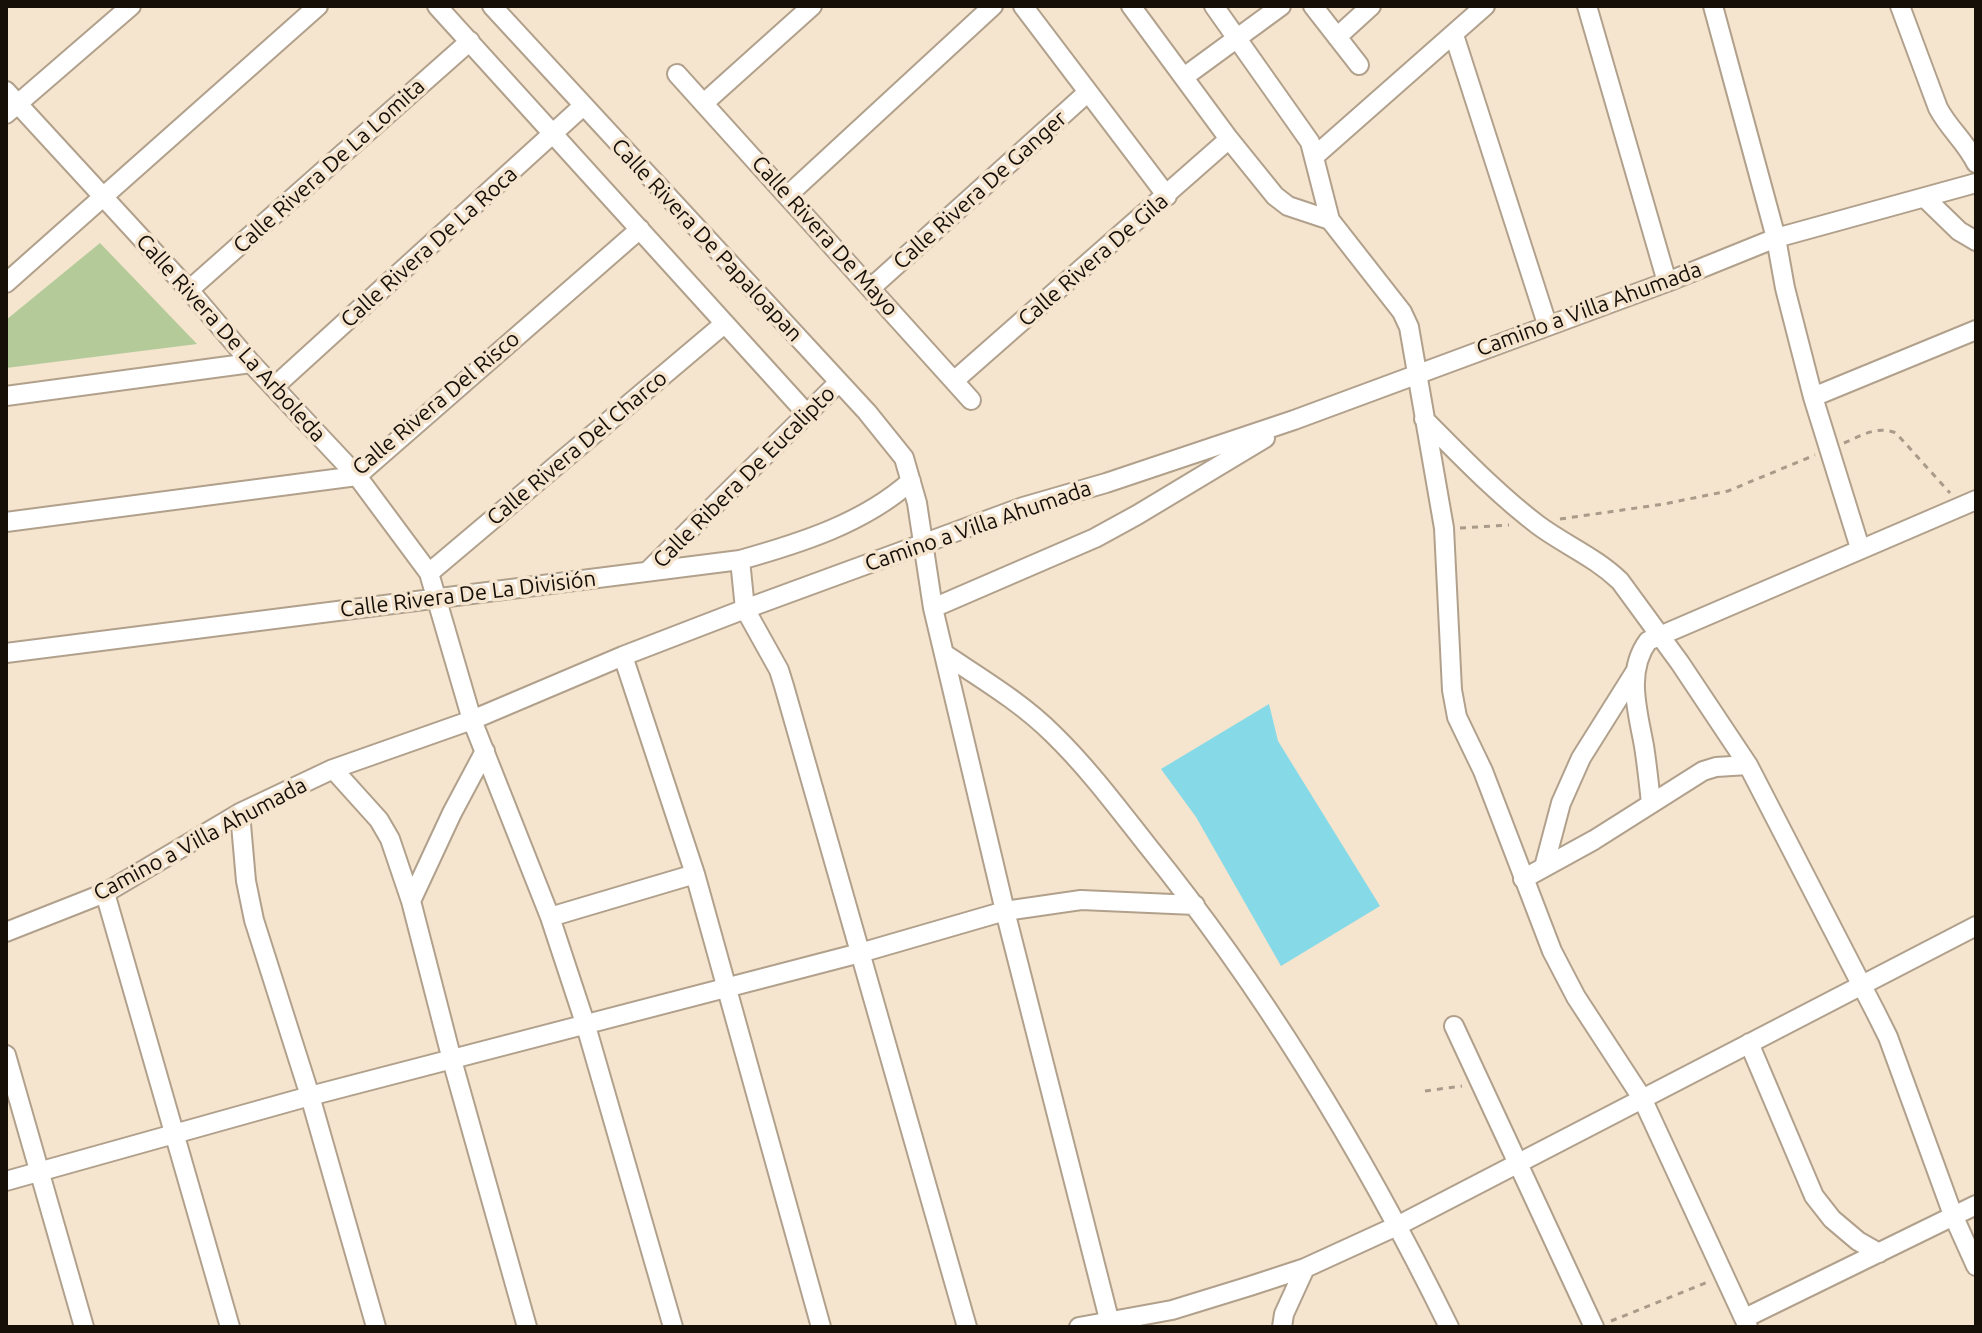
<!DOCTYPE html>
<html>
<head>
<meta charset="utf-8">
<style>
  body { margin:0 }
  #map { position:relative; width:1982px; height:1333px; overflow:hidden; background:#f5e4ce; font-family:Ubuntu,sans-serif }
  canvas { display:block }
  .frame { position:absolute; inset:0; border:8px solid #150f08; pointer-events:none }
</style>
</head>
<body>
<div id="map">
<canvas width="1982" height="1333"></canvas>
<div class="frame"></div>
</div>
<script>
const c = document.querySelector('canvas').getContext('2d');
c.lineJoin = 'round';
function fill(path, color) { c.fillStyle = color; c.fill(path, 'evenodd'); }
function stroke(path, color, width, dash) { c.strokeStyle = color; c.lineWidth = width; c.lineCap = dash ? 'butt' : 'round'; c.setLineDash(dash || []); c.stroke(path); }
function write(font, color, halo, rows, align = 'center') {
  c.font = font + ' Ubuntu,sans-serif'; c.lineWidth = 7; c.setLineDash([]); c.textBaseline = 'middle'; c.strokeStyle = halo; c.fillStyle = color; for (const [text, x, y, turn = 0] of rows) {
    c.save(); c.translate(x, y); c.rotate((+turn || 0) * Math.PI / 180); c.textAlign = isNaN(turn) ? turn : align; if (halo) c.strokeText(text, 0, 0); c.fillText(text, 0, 0); c.restore();
  }
}
fill(new Path2D(`
  M100 243 197 344 6 368V320Z`), '#b4ca98');
fill(new Path2D(`
  M1269 704 1278 741 1380 906 1281 966 1196 817 1161 769Z`), '#86dae7');
const minor = new Path2D(`
  M437 6 807 414
  M492 6 867 412 904 458 917 503 933 608 1005 911 1111 1327
  M1023 6 1167 196
  M1131 6 1229 139 1275 196 1288 206 1330 220 1402 312 1409 327 1444 528 1452 690 1457 717 1483 771 1552 951 1576 997 1642 1098 1748 1327
  M1214 6 1310 142 1330 220
  M1313 6 1359 65
  M1587 6 1667 282
  M1713 6 1776 238 1785 288 1813 397 1860 548
  M1900 6 1938 108C1949 129 1966 142 1976 163
  M1454 35 1547 324
  M1337 37 1371 6
  M677 74 971 400
  M1184 77 1281 6
  M6 91 189 290 251 363 357 476 429 573 472 720 550 917 586 1026 673 1327
  M704 103 812 6
  M6 114 131 6
  M1316 155 1485 6
  M788 195 993 6
  M1925 198 1959 231 1976 241
  M6 283 318 6
  M872 287 1088 92
  M189 290 470 41
  M955 380 1229 139
  M274 387 583 106
  M6 396 251 363
  M1813 397 1976 330
  M1424 419C1460 455 1497 494 1538 525 1565 545 1595 557 1620 581L1680 663 1748 765 1876 1013 1888 1037 1953 1215 1976 1266
  M6 522 357 476 640 229
  M740 560 745 609 779 670 784 686 967 1327
  M648 571 839 382
  M429 573 724 324
  M933 608 1095 538 1137 515 1265 438
  M6 653 740 560C801 543 864 523 911 481
  M946 655C982 679 1022 703 1053 734 1088 768 1117 807 1147 845 1267 993 1365 1156 1449 1327
  M623 656 695 874 821 1327
  M333 769 379 820 390 839 411 901 452 1060 527 1327
  M1651 803C1649 784 1647 765 1644 746 1638 712 1625 672 1648 641L1976 500
  M240 813 246 881 254 920 310 1096 376 1327
  M1544 867 1561 803 1581 758 1635 672
  M1523 879 1594 840 1703 771 1716 767 1748 765
  M105 893 230 1327
  M411 901 452 813 485 751
  M550 917 695 874
  M6 932 105 893 240 813 333 769 472 720 623 656 745 609 1023 507 1106 483 1294 420 1667 282 1776 238 1976 183
  M1454 1026 1594 1327
  M1749 1043 1814 1196 1832 1219 1858 1241 1879 1253
  M6 1055 84 1327
  M6 1181 310 1096 860 953 1005 911 1081 900 1195 905
  M1745 1318 1976 1205
  M1079 1327 1172 1310 1250 1286 1305 1268 1399 1225 1976 926
  M1282 1327 1284 1314 1305 1268`);
stroke(minor, '#b1a18c', 22);
stroke(new Path2D(`
  M1844 443C1861 436 1877 425 1896 433L1950 493
  M1560 519 1664 504 1728 491 1815 455
  M1460 528 1509 525
  M1425 1091 1462 1086
  M1611 1321 1708 1282`), '#a89b8a', 3, [6, 6]);
stroke(minor, '#fff', 18);
write('22px', '#150f08', '#f5e4ce', [
  ["Calle Rivera De La Lomita",329,166,-42],
  ["Calle Rivera De Ganger",980,190,-42],
  ["Calle Rivera De Mayo",825,236,48],
  ["Calle Rivera De Papaloapan",707,240,47],
  ["Calle Rivera De La Roca",429,247,-42],
  ["Calle Rivera De Gila",1093,260,-41],
  ["Camino a Villa Ahumada",1589,309,-20],
  ["Calle Rivera De La Arboleda",231,338,48],
  ["Calle Rivera Del Risco",436,403,-40],
  ["Calle Rivera Del Charco",577,448,-40],
  ["Calle Ribera De Eucalipto",744,477,-45],
  ["Camino a Villa Ahumada",978,526,-19],
  ["Calle Rivera De La División",468,594,-7],
  ["Camino a Villa Ahumada",200,839,-28]
]);
</script>
</body>
</html>
